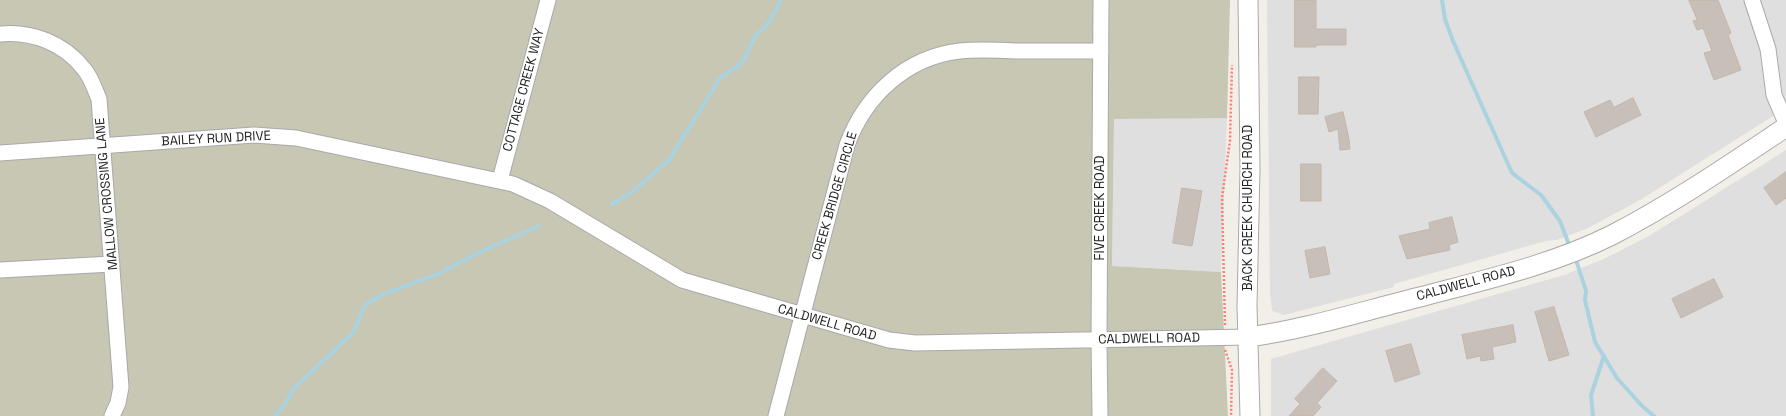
<!DOCTYPE html>
<html>
<head>
<meta charset="utf-8">
<style>
  body { margin:0 }
  canvas { display:block; background:#f2efe9 }
</style>
</head>
<body>
<canvas width="1786" height="416"></canvas>
<script>
const c = document.querySelector('canvas').getContext('2d');
c.lineJoin = 'round';
function fill(path, color) { c.fillStyle = color; c.fill(path, 'evenodd'); }
function stroke(path, color, width, dash) { c.strokeStyle = color; c.lineWidth = width; c.lineCap = dash ? 'butt' : 'round'; c.setLineDash(dash || []); c.stroke(path); }
function write(font, color, halo, rows, align = 'center') {
  c.font = font + ' "Space Grotesk",sans-serif'; c.lineWidth = 3; c.setLineDash([]); c.textBaseline = 'middle'; c.strokeStyle = halo; c.fillStyle = color; for (const [text, x, y, turn = 0] of rows) {
    c.save(); c.translate(x, y); c.rotate((+turn || 0) * Math.PI / 180); c.textAlign = isNaN(turn) ? turn : align; if (halo) c.strokeText(text, 0, 0); c.fillText(text, 0, 0); c.restore();
  }
}
fill(new Path2D(`
  M1267 0H1786V108L1640 200 1588 228 1557 240 1546 241 1394 284V287L1284 315 1272 311 1270 293Z
  M1114 118H1227L1221 272 1112 266Z
  M1786 150V416H1271V359L1564 275 1606 258 1649 236Z`), '#e0dfdf');
fill(new Path2D(`
  M0 0H1230L1227 118 1114 119 1112 266 1221 272 1228 416H0Z`), '#c7c7b4');
stroke(new Path2D(`
  M1442 0 1445 19 1453 41 1512 173 1541 195 1560 221 1568 242
  M612 204 632 192 669 160 720 78 742 63 757 33C768 28 776 11 781 0
  M1577 263 1586 291 1585 300 1595 342 1617 378 1642 406 1654 416
  M275 416 285 404 294 388 353 333 365 305 384 294 440 273 478 253 539 226
  M1593 416 1591 395 1604 356`), '#aad3df', 4);
const building = new Path2D(`
  M1295 0H1316V29H1346V45H1316V47H1295Z
  M1689 0H1718L1731 33 1728 35 1741 70 1714 80 1704 53 1712 51 1703 28 1697 30 1693 21 1697 20Z
  M1299 77H1319L1318 114H1299Z
  M1633 98 1641 115 1596 137 1584 112 1610 100 1614 107Z
  M1343 112 1349 139 1350 149 1340 150 1338 129 1329 132 1325 117Z
  M1301 164H1321V201H1301Z
  M1786 172V198L1776 205 1764 188Z
  M1182 188 1202 191 1192 246 1173 243Z
  M1452 217 1458 242 1449 245 1450 250 1407 259 1399 236 1430 229 1429 223Z
  M1325 247 1330 274 1310 278 1305 251Z
  M1714 279 1723 297 1681 318 1672 299Z
  M1554 307 1569 355 1549 361 1535 312Z
  M1513 325 1516 342 1492 347 1494 359 1481 361 1480 356 1467 359 1462 335Z
  M1411 344 1420 374 1395 382 1386 351Z
  M1323 368 1337 381 1317 403 1321 407 1313 416H1289L1300 404 1295 399Z`);
fill(building, '#c7bfb8');
stroke(building, '#c4b6ab', 1);
const minor = new Path2D(`
  M1752 0 1768 49 1774 95 1786 123
  M0 34C32 31 64 43 84 69 91 77 95 90 99 99L121 387 118 403 112 416
  M0 153 254 135 296 138 513 184 550 201 682 280 889 340 915 343 1249 337
  M500 180 548 0
  M0 270 112 264
  M776 416 847 145C865 96 906 57 960 51 978 49 997 50 1015 51 1044 51 1072 51 1101 51
  M1100 416 1099 340 1101 0`);
const tertiary = new Path2D(`
  M1248 0 1250 169 1247 306 1250 416
  M1249 337C1307 329 1363 311 1420 297 1484 280 1552 265 1612 235 1672 204 1729 165 1786 127`);
stroke(minor, '#a9a9a9', 17);
stroke(tertiary, '#a9a9a9', 21);
stroke(new Path2D(`
  M1225 325 1222 198 1230 140 1232 65
  M1225 350 1232 370 1231 416`), '#fa8072', 2.5, [2, 2]);
stroke(minor, '#fff', 15);
stroke(tertiary, '#fff', 19);
write('13px', '#222', '#fff', [
  ["COTTAGE CREEK WAY",524,90,-75],
  ["BAILEY RUN DRIVE",216,139,-3],
  ["MALLOW CROSSING LANE",107,194,-95],
  ["CREEK BRIDGE CIRCLE",835,196,-74],
  ["FIVE CREEK ROAD",1100,208,-90],
  ["BACK CREEK CHURCH ROAD",1248,208,-90],
  ["CALDWELL ROAD",1466,284,-15],
  ["CALDWELL ROAD",827,323,16],
  ["CALDWELL ROAD",1149,339,-1]
]);
</script>
</body>
</html>
